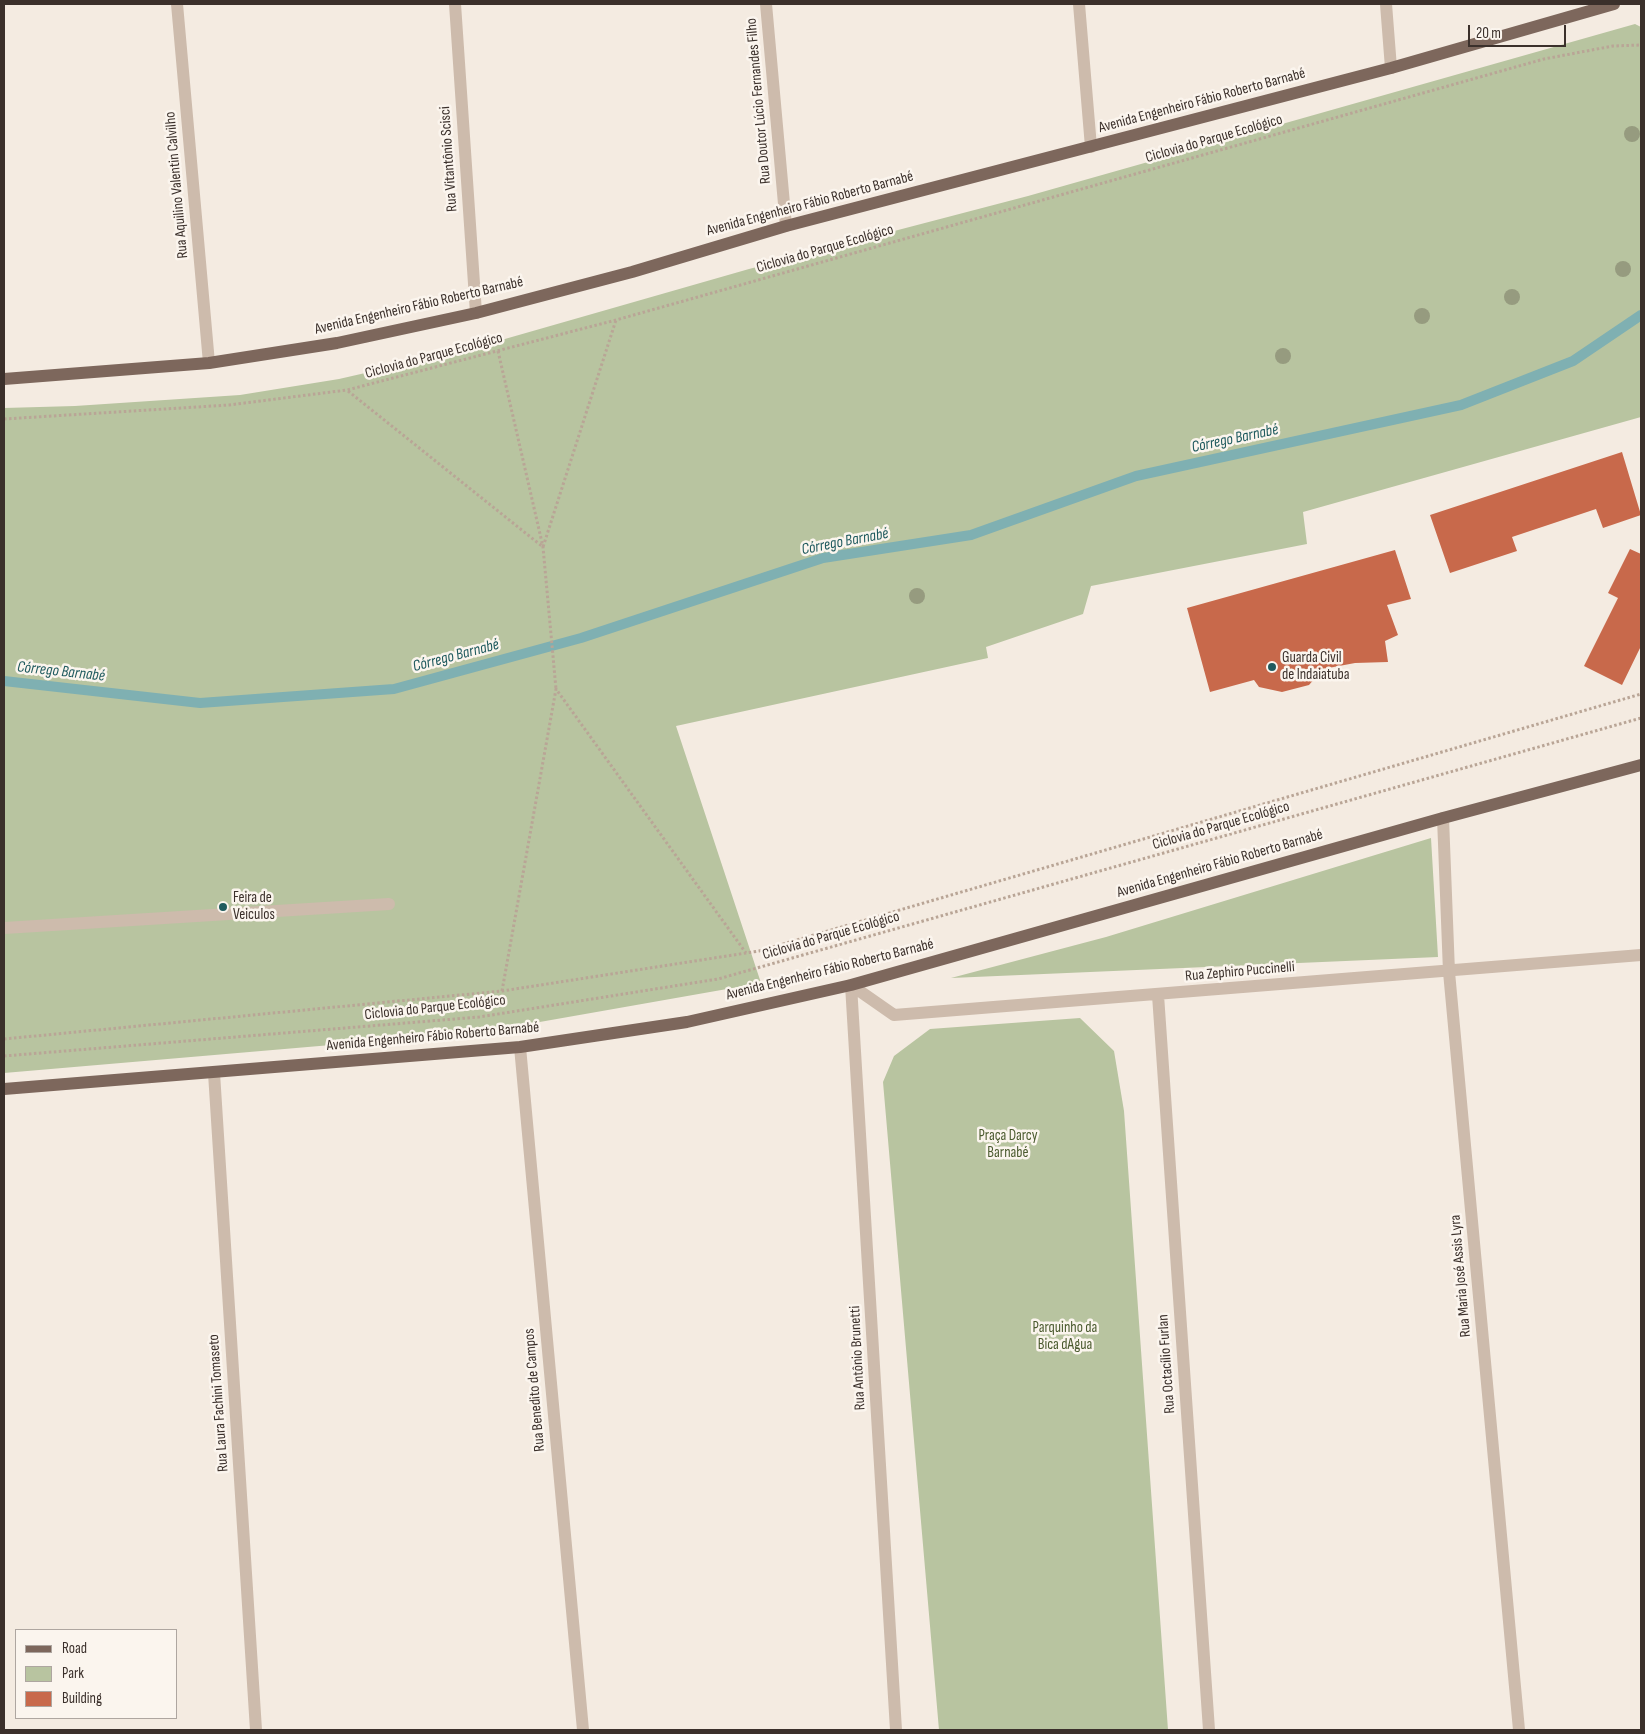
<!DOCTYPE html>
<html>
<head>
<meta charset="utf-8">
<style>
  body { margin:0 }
  #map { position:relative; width:1645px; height:1734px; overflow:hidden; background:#f4ebe1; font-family:"Sofia Sans Condensed",sans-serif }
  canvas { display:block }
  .frame { position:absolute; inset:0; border:5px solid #3b302b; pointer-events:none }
  .legend { position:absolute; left:15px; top:1629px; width:162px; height:90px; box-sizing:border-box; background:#fbf5ee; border:1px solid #aea6a0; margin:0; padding:6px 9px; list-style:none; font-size:15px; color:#3b302b }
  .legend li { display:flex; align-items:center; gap:10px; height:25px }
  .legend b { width:25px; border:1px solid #aea6a0 }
  .scale { position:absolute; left:1468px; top:25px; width:98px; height:22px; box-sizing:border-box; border:2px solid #3b302b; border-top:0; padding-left:6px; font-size:15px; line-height:18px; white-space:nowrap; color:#3b302b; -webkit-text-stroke:4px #fbf5ee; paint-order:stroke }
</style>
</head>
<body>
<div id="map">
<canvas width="1645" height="1734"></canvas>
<div class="frame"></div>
<ul class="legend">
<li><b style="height:6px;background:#7d675c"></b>Road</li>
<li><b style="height:14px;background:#b8c4a0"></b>Park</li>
<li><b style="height:14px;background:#c8694b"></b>Building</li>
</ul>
<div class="scale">20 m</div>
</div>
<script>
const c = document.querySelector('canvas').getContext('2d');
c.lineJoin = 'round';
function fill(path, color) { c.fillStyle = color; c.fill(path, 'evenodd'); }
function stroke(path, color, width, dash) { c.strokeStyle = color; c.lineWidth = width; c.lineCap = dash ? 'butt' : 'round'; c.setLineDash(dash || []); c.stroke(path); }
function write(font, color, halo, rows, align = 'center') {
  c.font = font + ' "Sofia Sans Condensed",sans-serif'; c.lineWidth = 5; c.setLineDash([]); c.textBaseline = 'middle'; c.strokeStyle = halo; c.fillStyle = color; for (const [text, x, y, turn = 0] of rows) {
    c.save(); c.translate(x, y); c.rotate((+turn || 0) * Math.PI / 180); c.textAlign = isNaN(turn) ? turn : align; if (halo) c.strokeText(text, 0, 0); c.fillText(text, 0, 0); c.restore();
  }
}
fill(new Path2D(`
  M1635 24 1641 27V417L1303 512 1307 544 1091 586 1083 614 986 647 988 658 676 726 761 983 483 1032 4 1073V408L75 406 240 395 339 379 470 349 749 269 1028 196Z
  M1431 838 1438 957 951 978 1106 937Z
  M1080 1018 1114 1051 1124 1111 1168 1730H939L883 1082 894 1056 930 1029Z`), '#b8c4a0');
stroke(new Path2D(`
  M4 681 200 703 394 689 581 638 823 558 971 535 1136 476 1461 405 1573 361 1641 315`), '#7fb0b2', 10);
fill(new Path2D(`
  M1622 452 1641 515 1603 528 1596 509 1512 537 1517 551 1450 573 1430 515Z
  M1630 549 1641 554V646L1622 685 1584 666 1618 598 1608 593Z
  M1395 550 1411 599 1387 605 1398 635 1385 641 1388 662 1355 663 1323 669 1309 685 1282 692 1259 687 1254 680 1210 692 1187 608Z`), '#c8694b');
stroke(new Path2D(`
  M498 351 543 547 556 689
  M348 391 543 547 616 320
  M4 419 229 405 347 390 616 320 1544 59 1613 46 1641 45
  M502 991 556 689 746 953
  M4 1039 502 991 759 951 1641 694
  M4 1056 479 1017 718 979 1641 718`), '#b9a596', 3, [2.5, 2.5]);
stroke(new Path2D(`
  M177 4 209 363
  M455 4 476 313
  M766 4 786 226
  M1079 4 1091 147
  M1386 4 1391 68
  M1443 818 1449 972 1519 1730
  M4 928 389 904
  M851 985 894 1015 1641 955
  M851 985 896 1730
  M1158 995 1209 1730
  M520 1047 583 1730
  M214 1073 256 1730`), '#cdbbac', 12);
stroke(new Path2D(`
  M4 379 209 363 337 343 476 313 632 272 786 226 1391 68 1614 4
  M4 1089 520 1047 687 1022 851 985 1443 818 1641 765`), '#7d675c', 12);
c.fillStyle = '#969b7f';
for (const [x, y] of [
  [1632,134],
  [1623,269],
  [1512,297],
  [1422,316],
  [1283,356],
  [917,596]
]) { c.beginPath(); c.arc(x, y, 8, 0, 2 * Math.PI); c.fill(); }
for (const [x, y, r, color] of [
  [1272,667,5,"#1f5a5e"],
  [223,907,5,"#1f5a5e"]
]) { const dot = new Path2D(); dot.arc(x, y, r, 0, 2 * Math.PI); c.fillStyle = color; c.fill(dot); stroke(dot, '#fbf5ee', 2); }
write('15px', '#3b302b', '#fbf5ee', [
  ["Rua Doutor Lúcio Fernandes Filho",759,101,-95],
  ["Avenida Engenheiro Fábio Roberto Barnabé",1202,101,-15],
  ["Ciclovia do Parque Ecológico",1214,139,-16],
  ["Rua Vitantônio Scisci",449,159,-94],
  ["Rua Aquilino Valentin Calvilho",177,185,-95],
  ["Avenida Engenheiro Fábio Roberto Barnabé",810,204,-15],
  ["Ciclovia do Parque Ecológico",825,249,-16],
  ["Avenida Engenheiro Fábio Roberto Barnabé",419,306,-13],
  ["Ciclovia do Parque Ecológico",434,356,-15],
  ["Ciclovia do Parque Ecológico",1221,826,-16],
  ["Avenida Engenheiro Fábio Roberto Barnabé",1220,864,-16],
  ["Ciclovia do Parque Ecológico",831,936,-16],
  ["Avenida Engenheiro Fábio Roberto Barnabé",830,970,-14],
  ["Rua Zephiro Puccinelli",1240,972,-5],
  ["Ciclovia do Parque Ecológico",435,1008,-6],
  ["Avenida Engenheiro Fábio Roberto Barnabé",433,1037,-5],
  ["Rua Maria José Assis Lyra",1461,1276,-95],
  ["Rua Antônio Brunetti",858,1358,-93],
  ["Rua Octacílio Furlan",1167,1364,-94],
  ["Rua Benedito de Campos",535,1390,-95],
  ["Rua Laura Fachini Tomaseto",219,1403,-94]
]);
write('15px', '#3b302b', '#fbf5ee', [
  ["Guarda Civil",1282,658],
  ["de Indaiatuba",1282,675],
  ["Feira de",233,898],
  ["Veiculos",233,915]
], 'left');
write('15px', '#4a5a2e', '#fbf5ee', [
  ["Praça Darcy",1008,1136],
  ["Barnabé",1008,1153],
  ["Parquinho da",1065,1328],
  ["Bica dAgua",1065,1345]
]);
write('italic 16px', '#1f5a5e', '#fbf5ee', [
  ["Córrego Barnabé",1235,439,-12],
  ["Córrego Barnabé",845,542,-11],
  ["Córrego Barnabé",456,656,-15],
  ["Córrego Barnabé",61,672,6]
]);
</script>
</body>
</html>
